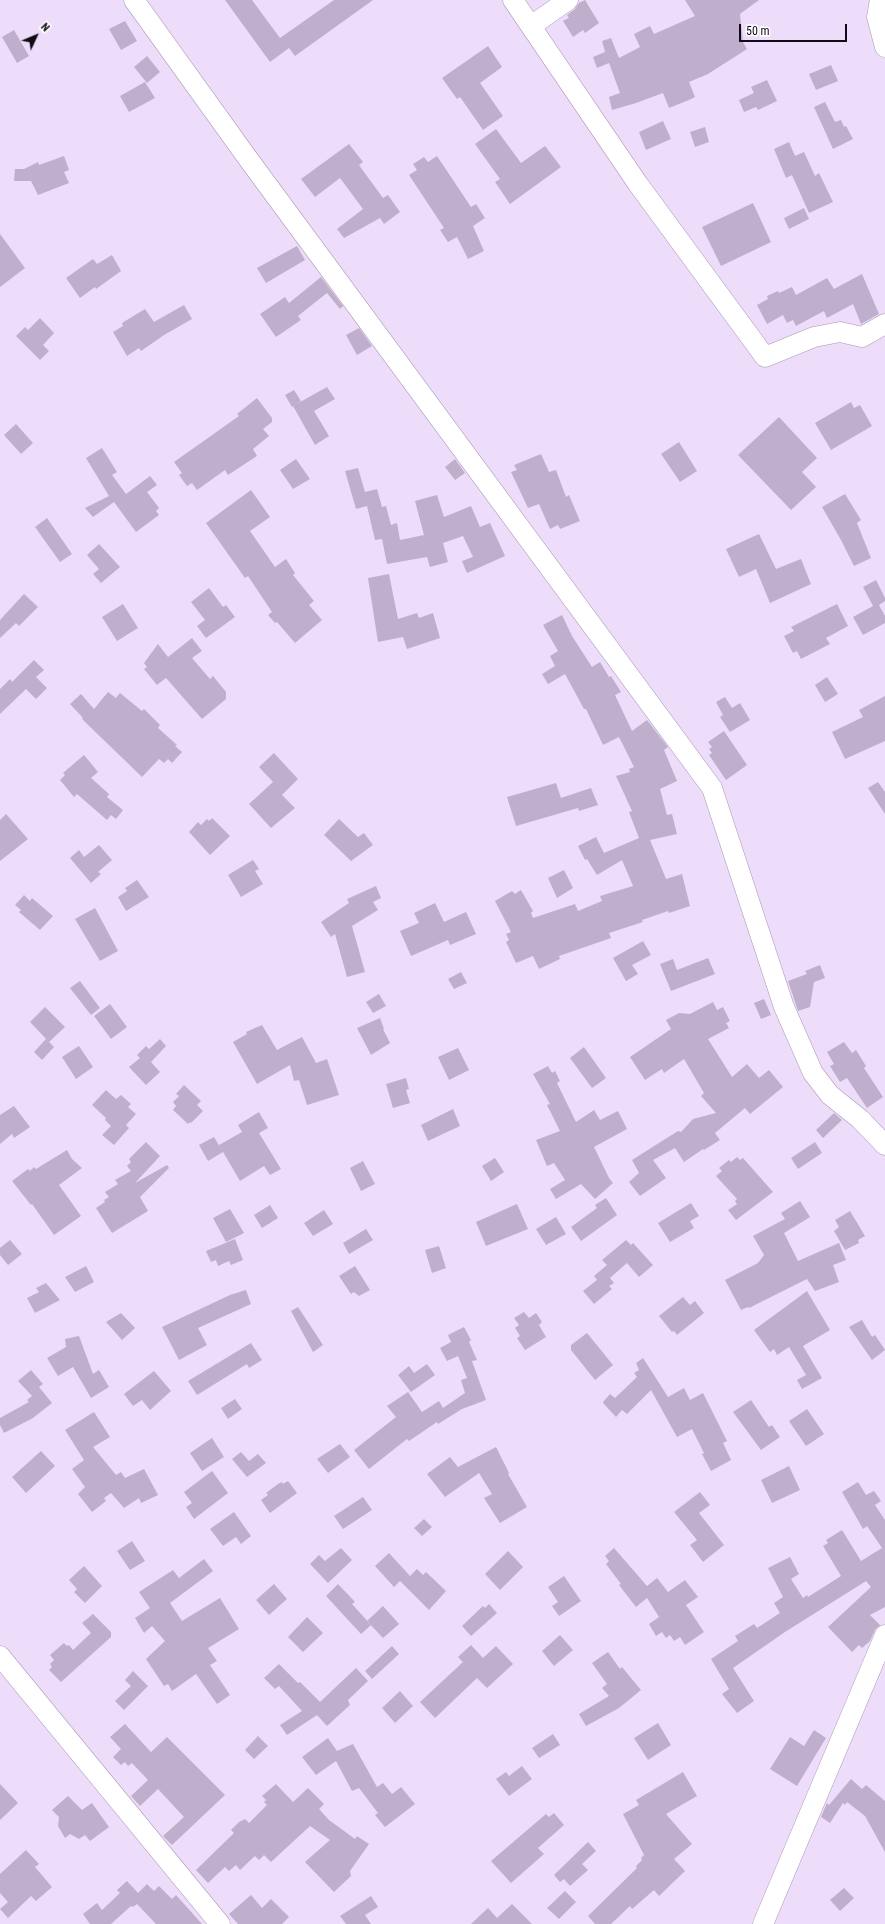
<!DOCTYPE html>
<html>
<head>
<meta charset="utf-8">
<style>
  body { margin:0 }
  #map { position:relative; width:885px; height:1924px; overflow:hidden; background:#eddcfa; font-family:"Roboto Condensed",sans-serif }
  canvas { display:block }
  .north { position:absolute; left:16px; top:16px; width:40px; height:40px; -webkit-text-stroke:3px #fff; paint-order:stroke; rotate:46deg; font-size:11px; font-weight:700; line-height:16px; text-align:center; color:#110b15 }
  .north::after { content:''; display:block; margin:auto; width:14px; height:18px; background:#110b15; clip-path:polygon(50% 0,100% 100%,50% 72%,0 100%) }
  .scale { position:absolute; left:739px; top:24px; width:108px; height:18px; box-sizing:border-box; border:2px solid #110b15; border-top:0; padding-left:5px; font-size:12px; line-height:14px; white-space:nowrap; color:#110b15; -webkit-text-stroke:3px #fff; paint-order:stroke }
</style>
</head>
<body>
<div id="map">
<canvas width="885" height="1924"></canvas>
<div class="north">N</div>
<div class="scale">50 m</div>
</div>
<script>
const c = document.querySelector('canvas').getContext('2d');
c.lineJoin = 'round';
function fill(path, color) { c.fillStyle = color; c.fill(path, 'evenodd'); }
function stroke(path, color, width, dash) { c.strokeStyle = color; c.lineWidth = width; c.lineCap = dash ? 'butt' : 'round'; c.setLineDash(dash || []); c.stroke(path); }
fill(new Path2D(`
  M225 0H252L280 38 334 0H373L295 56 289 48 270 62Z
  M585 0 599 23 585 33 583 30 573 37 563 21 569 18 567 15 575 9 579 3Z
  M685 0H759L740 14 743 42 747 49 708 74 689 82 695 97 689 100 669 108 663 93 636 103 612 110 609 97 620 93 609 63 597 68 593 57 605 52 602 41 611 38 619 58 640 47 634 34 650 26 654 34 695 16Z
  M125 21 137 41 121 50 109 29Z
  M14 30 29 56 17 63 2 37Z
  M488 46 502 67 480 83 503 116 483 130 460 97 457 99 442 78Z
  M147 56 160 72 147 83 134 67Z
  M831 65 838 81 816 90 809 74Z
  M767 80 777 101 758 110 756 107 744 112 739 100 754 93 751 87Z
  M145 82 155 98 129 112 120 96Z
  M825 102 835 122 841 120 844 127 846 126 853 139 833 149 814 107Z
  M663 121 671 139 646 150 639 132Z
  M705 127 709 142 695 147 690 132Z
  M496 129 521 163 545 146 561 167 510 204 495 182 500 179 475 144Z
  M789 142 795 156 804 152 815 176 819 173 833 202 809 213 792 175 786 178 774 149Z
  M349 144 363 162 359 165 383 198 388 195 400 212 384 224 380 218 344 238 337 229 363 209 340 178 315 197 301 179Z
  M64 156 69 170 64 172 69 183 38 195 31 181H14L15 169H24L38 162 39 165Z
  M437 156 471 207 476 204 485 218 473 226 484 251 468 259 457 237 448 242 440 230 444 228 409 175 417 170 413 164 424 157 428 162Z
  M753 203 771 242 721 266 702 227Z
  M804 208 809 219 789 229 784 218Z
  M0 234 25 268 0 287Z
  M297 246 305 260 266 283 257 268Z
  M112 255 121 271 96 289 95 287 80 298 66 278 93 259 97 264Z
  M862 274 879 314 861 324 853 304 827 318 824 311 796 326 793 320 787 323 783 315 767 324 757 305 768 299 767 296 778 291 779 293 792 287 796 295 827 278 834 289Z
  M321 277 343 306 340 309 327 293 298 316 301 320 276 337 260 314 285 297 289 303Z
  M184 305 192 319 164 335 141 351 139 348 127 356 113 332 123 326 122 323 145 309 154 322Z
  M40 318 54 333 43 345 49 351 40 360 16 336 25 327 28 330Z
  M359 328 372 346 357 355 346 335Z
  M327 387 335 399 314 411 329 436 315 445 293 406Z
  M294 390 301 401 292 407 285 395Z
  M257 398 272 418V422L263 429 269 436 253 449 257 456 228 475 225 470 197 490 192 483 187 486 179 475 182 473 174 462 239 416 237 414Z
  M851 402 854 408 860 405 872 426 831 450 815 423Z
  M779 417 817 458 802 472 816 487 791 510 738 455Z
  M16 424 33 443 21 454 4 435Z
  M679 442 697 471 680 482 661 454Z
  M102 448 117 472 112 475 126 494 150 476 157 485 147 492 159 508 156 511 159 515 136 532 114 502 93 517 85 508 109 496 86 458Z
  M541 454 549 472 556 470 566 497 569 495 580 521 560 529 558 525 550 529 539 504 528 508 511 472 517 470 514 465Z
  M296 459 310 479 293 489 280 470Z
  M455 459 465 473 455 480 445 467Z
  M358 468 365 492 377 489 382 507 386 506 391 525 397 523 400 540 424 535 415 501 437 495 444 517 471 506 480 527 490 523 505 556 467 573 462 561 473 557 463 536 443 543 448 562 430 567 427 557 387 564 382 539 375 540 367 506 356 509 345 471Z
  M251 490 270 517 250 531 275 567 286 559 295 573 293 575 314 601 309 605 322 620 295 643 277 622 275 623 268 615 272 612 248 576 245 578 206 523Z
  M845 494 861 520 857 523 871 558 854 566 841 540 822 507Z
  M47 518 72 554 60 562 35 527Z
  M759 534 776 569 801 559 811 584 770 603 756 569 739 577 726 549Z
  M99 544 120 567 101 583 93 574 99 569 87 555Z
  M389 574 398 619 417 613 419 618 433 613 440 638 407 649 403 637 378 642 368 578Z
  M876 580 885 598V601L879 605 885 616V623L863 635 853 617 873 606 863 587Z
  M209 588 223 607 226 605 235 617 206 638 197 626 205 620 191 602Z
  M24 594 38 607 19 626 16 623 0 638V620Z
  M123 604 138 628 117 641 102 617Z
  M837 604 848 626 826 638 830 644 801 659 797 651 793 653 784 636 794 631 791 627Z
  M562 615 572 636 592 667 600 662 609 677 611 676 621 692 615 695 632 731 647 720 668 747 664 750 677 781 660 789 667 815 672 814 677 834 650 840 666 879 682 874 690 906 669 913 668 911 642 920 643 922 609 933 611 938 559 956 560 959 539 969 533 956 516 963 506 942 509 940 506 934 511 932 495 901 512 891 515 894 521 890 533 911 531 913 533 918 575 904 578 911 602 901 600 896 633 886 622 860 597 875 587 859 585 860 578 846 596 837 604 853 639 838 629 812 632 811 616 776 630 772 629 769 634 767 619 737 603 745 586 709H584L565 674 548 684 542 674 555 666 550 656 558 651 543 625Z
  M192 638 202 651 192 658 210 679 213 676 226 692V699L202 719 166 678 157 685 144 669 147 667 144 663 158 644 168 657Z
  M34 660 44 670 36 677 47 688 36 699 26 689 0 714V689L10 679 12 682Z
  M827 677 838 694 825 702 815 685Z
  M108 692 116 698 120 693 142 711 144 709 160 725 158 728 177 745 175 746 182 752 172 763 168 759 164 763 159 759 142 777 82 719 83 718 70 704 81 694 94 709Z
  M885 696V741L845 759 832 732 863 717 859 710Z
  M725 697 732 708 740 703 750 720 730 732 720 717 723 715 716 702Z
  M724 731 747 765 726 780 709 755 712 753 709 749 712 747 708 742Z
  M274 753 298 779 282 795 295 808 271 828 249 804 273 782 259 767Z
  M84 755 98 772 91 778 109 794 107 797 123 810 116 819 111 815 107 820 77 794 74 797 60 780 65 775 63 773Z
  M878 782 885 792V814L868 788Z
  M556 783 561 798 591 788 598 805 579 811 578 808 516 826 507 797Z
  M6 814 28 839 0 861V820Z
  M212 818 230 836 210 855 189 832 198 822 201 825 207 819 209 821Z
  M339 819 358 837 364 833 373 845 351 861 324 835Z
  M99 845 112 860 98 872 101 874 91 883 70 858 79 850 84 857Z
  M253 860 259 869 255 871 263 884 241 897 228 875Z
  M564 870 573 888 557 898 548 878Z
  M137 880 149 897 126 911 118 897 127 891 125 888Z
  M376 886 381 898 373 902 378 910 352 926 365 972 347 977 335 934 331 937 321 922 349 903 347 899Z
  M24 895 30 901 32 898 53 916 40 930 19 912 21 910 15 905Z
  M435 903 444 922 466 912 476 934 450 945 448 940 411 956 400 931 419 923 414 913Z
  M95 908 118 951 100 961 75 919Z
  M643 941 651 955 632 965 638 974 626 981 613 958Z
  M708 958 715 974 671 991 660 964 673 959 677 970Z
  M820 965 825 978 814 982 810 1007 798 1011 788 981 807 974 805 971Z
  M461 972 467 983 454 989 448 979Z
  M80 981 100 1008 91 1015 70 988Z
  M379 994 386 1006 373 1013 366 1002Z
  M764 999 771 1015 761 1019 754 1003Z
  M713 1002 717 1010 723 1007 730 1021 726 1023 729 1028 708 1039 732 1077 747 1064 759 1078 769 1070 783 1087 750 1114 745 1108 715 1133 720 1140 704 1150 703 1149 684 1162 675 1148 653 1160 666 1178 640 1196 629 1182 639 1173 632 1160 678 1131 681 1132 693 1119 716 1113 701 1096 704 1093 684 1059 664 1073 662 1069 645 1080 630 1057 671 1029 666 1020 679 1013 690 1014Z
  M110 1004 127 1027 111 1039 94 1016Z
  M45 1007 65 1027 49 1042 30 1022Z
  M380 1018 384 1029H383L390 1043 371 1055 357 1028Z
  M262 1025 277 1050 302 1037 316 1063 327 1059 339 1095 307 1105 299 1080 294 1081 290 1065 257 1084 233 1042 247 1034 246 1032Z
  M46 1039 54 1047 42 1060 34 1052Z
  M160 1039 166 1046 151 1062 160 1072 146 1085 129 1067 140 1058 137 1055 146 1046 149 1049Z
  M844 1042 852 1053 856 1050 866 1066 864 1068 883 1097 867 1108 847 1078 840 1082 830 1066 834 1064 827 1052Z
  M79 1046 93 1067 76 1079 62 1057Z
  M584 1047 606 1078 592 1088 570 1058Z
  M458 1048 469 1070 449 1080 438 1057Z
  M548 1066 552 1073 555 1071 560 1081 557 1083 576 1122 594 1110 600 1120 618 1111 627 1129 594 1147 609 1178 613 1183 595 1199 581 1184 556 1199 550 1189 565 1180 554 1163 547 1166 536 1140 560 1131 547 1105 550 1104 533 1074Z
  M406 1078 409 1089 406 1090 410 1103 393 1108 386 1084Z
  M184 1085 201 1101 197 1105 203 1111 191 1123 190 1122 188 1124 173 1110 176 1106 173 1102 179 1096 176 1094Z
  M106 1090 116 1099 121 1095 131 1104 128 1107 136 1114 126 1125 129 1128 114 1145 102 1135 111 1126 105 1120 106 1118 92 1105Z
  M14 1106 30 1127 14 1138 12 1134 0 1144V1115Z
  M453 1109 460 1126 428 1141 421 1125Z
  M259 1112 268 1128 259 1133 281 1169 270 1175 264 1166 240 1181 219 1145 242 1132 238 1125Z
  M834 1113 842 1120 823 1138 816 1130Z
  M214 1137 223 1152 208 1161 199 1145Z
  M146 1142 160 1156 135 1183 167 1165 169 1168 140 1197 148 1211 112 1233 96 1208 105 1202 104 1200 109 1197 105 1192 118 1184 115 1180 131 1171 127 1166 131 1162 129 1159Z
  M815 1142 822 1153 798 1169 791 1158Z
  M67 1150 72 1159 82 1168 59 1185 81 1216 54 1235 32 1204 31 1205 12 1181 28 1169 30 1171 34 1167 36 1169Z
  M737 1157 740 1160 743 1158 773 1192 736 1220 728 1210 737 1204 735 1201 737 1199 716 1176 722 1171 719 1168 729 1160 731 1162Z
  M495 1158 504 1172 491 1181 482 1166Z
  M363 1161 375 1184 361 1191 350 1168Z
  M606 1198 617 1215 581 1241 571 1227 597 1208 595 1205Z
  M800 1201 810 1217 784 1233 798 1261 839 1243 846 1260 833 1265 839 1282 815 1291 807 1279 749 1308 748 1307 741 1310 725 1280 758 1263 764 1255 753 1236 785 1219 781 1213Z
  M691 1203 699 1216 690 1221 694 1228 670 1242 658 1223Z
  M517 1204 528 1229 486 1246 476 1222Z
  M270 1205 278 1218 262 1228 254 1215Z
  M230 1209 244 1233 226 1242 213 1218Z
  M324 1210 333 1224 313 1236 304 1223Z
  M850 1211 865 1236 858 1240 859 1243 845 1250 834 1231 839 1227 835 1220Z
  M556 1217 566 1234 546 1245 536 1229Z
  M366 1229 373 1240 349 1254 343 1243Z
  M235 1239 243 1260 231 1265 229 1261 218 1266 216 1260 211 1262 206 1251Z
  M10 1240 22 1254 8 1265 0 1255V1248Z
  M626 1240 631 1245 633 1243 653 1265 639 1277 627 1263 610 1278 614 1283 609 1286 612 1289 594 1304 583 1291 597 1280 594 1276 607 1265 602 1260Z
  M439 1246 446 1268 432 1273 425 1250Z
  M86 1266 94 1282 75 1292 65 1277Z
  M355 1266 370 1290 359 1296 354 1292 351 1294 339 1276Z
  M46 1283 60 1300 35 1313 27 1298 39 1292 36 1288Z
  M246 1290 251 1304 198 1328 207 1345 179 1360 162 1327 230 1295Z
  M807 1291 830 1330 803 1346 822 1378 802 1389 797 1380 806 1375 789 1347 777 1355 774 1349 770 1352 754 1330Z
  M683 1297 690 1305 695 1301 704 1313 677 1335 674 1331 672 1332 659 1316Z
  M298 1307 323 1345 313 1352 291 1311Z
  M524 1312 529 1318 536 1313 542 1322 539 1325 546 1337 525 1350 517 1338 520 1336 515 1328 519 1325 514 1318Z
  M121 1313 135 1328 122 1340 106 1322Z
  M862 1320 872 1337 875 1335 885 1350 872 1360 849 1327Z
  M464 1327 471 1340 469 1342 477 1360 472 1361 486 1400 462 1409 438 1424 437 1422 409 1441 407 1439 369 1469 354 1450 396 1417 387 1406 408 1392 422 1412 439 1401 443 1408 465 1393 461 1380 467 1378 458 1356 447 1361 440 1348 451 1342 448 1335Z
  M587 1333 613 1365 595 1380 571 1350V1345Z
  M79 1336 93 1374 99 1370 109 1387 91 1398 73 1367 58 1376 47 1358 66 1347 65 1339Z
  M251 1343 262 1360 249 1368 247 1364 197 1395 188 1381Z
  M643 1358 668 1397 684 1388 690 1400 703 1393 727 1441 723 1443 731 1460 711 1471 702 1454 704 1453 692 1429 677 1437 651 1390 627 1414 622 1410 616 1417 604 1404 603 1402 610 1394 615 1398 637 1377 634 1373 639 1370 636 1363Z
  M427 1364 435 1375 411 1392 398 1375 409 1366 414 1373Z
  M31 1370 43 1384 39 1387 52 1403 33 1418 4 1433 0 1425V1418L29 1402 27 1400 32 1396 18 1381Z
  M154 1371 171 1391 150 1410 142 1400 133 1406 124 1394Z
  M235 1399 242 1409 228 1419 221 1408Z
  M751 1400 769 1427 772 1425 780 1437 761 1450 733 1412Z
  M807 1409 824 1434 806 1446 789 1421Z
  M94 1412 110 1437 93 1447 116 1475 121 1472 125 1478 144 1469 158 1495 141 1503 139 1498 124 1508 111 1493 104 1498 106 1501 92 1512 78 1494 85 1487 72 1469 84 1460 65 1430Z
  M212 1438 224 1457 202 1471 190 1453Z
  M340 1444 350 1457 328 1473 317 1459Z
  M496 1447 509 1473 508 1474 527 1507 500 1523 484 1498 492 1494 479 1473 445 1497 427 1474 450 1457 458 1467Z
  M41 1451 55 1466 26 1493 12 1477Z
  M241 1452 249 1461 258 1454 266 1463 247 1477 232 1459Z
  M789 1466 800 1490 772 1503 761 1480Z
  M212 1471 228 1493 194 1519 186 1507 192 1503 184 1492Z
  M288 1481 297 1493 270 1513 261 1500 268 1495 266 1493 278 1484 282 1482 283 1484Z
  M858 1482 866 1495 874 1491 881 1501 875 1505 885 1520V1607L870 1615 880 1625 875 1630 870 1641 862 1648 859 1645 852 1652 828 1627 871 1587 866 1581 785 1632 733 1668 754 1701 737 1713 722 1694 729 1689 711 1659 738 1641 735 1636 754 1624 757 1628 780 1613 774 1603 783 1597 768 1568 790 1557 799 1574 791 1579 803 1598 807 1595 808 1597 841 1576 823 1546 828 1543 826 1540 842 1530 861 1561 882 1548 867 1526 863 1529 842 1492Z
  M700 1492 710 1505 699 1513 724 1545 703 1562 690 1545 697 1540 674 1512Z
  M363 1497 372 1510 343 1529 334 1516Z
  M234 1512 251 1536 241 1544 236 1537 223 1546 210 1529Z
  M424 1519 432 1527 422 1536 414 1528Z
  M132 1541 145 1561 130 1570 117 1551Z
  M341 1548 352 1560 328 1583 310 1564 319 1555 325 1561Z
  M614 1548 647 1586 657 1578 668 1592 685 1580 698 1597 686 1605 704 1632 685 1645 680 1637 674 1641 670 1635 666 1638 662 1632 656 1636 649 1624 659 1617 647 1598 636 1607 619 1585 621 1584 606 1564 609 1561 605 1556Z
  M508 1551 523 1567 500 1590 485 1574Z
  M389 1553 410 1576 417 1569 423 1575 426 1572 446 1591 429 1610 400 1581 394 1587 375 1566Z
  M204 1559 213 1571 170 1603 182 1621 220 1598 239 1629 208 1648 217 1661 210 1665 230 1695 217 1704 196 1674 172 1691 168 1684 164 1686 146 1659 165 1641 152 1626 144 1633 135 1618 150 1608 139 1592 173 1570 179 1578Z
  M84 1566 102 1586 85 1603 74 1592 77 1589 69 1580Z
  M564 1576 581 1601 559 1616 552 1606 558 1602 548 1587Z
  M274 1584 287 1599 269 1615 256 1600Z
  M338 1584 355 1602 352 1604 371 1625 361 1634 326 1596Z
  M489 1604 497 1613 471 1636 462 1626 483 1606 485 1608Z
  M383 1606 399 1624 383 1638 367 1621Z
  M93 1614 111 1632V1637L61 1682 49 1670 52 1667 50 1664 54 1660 50 1655 64 1643 67 1646 69 1645 73 1650 91 1633 82 1623Z
  M307 1617 323 1633 303 1652 288 1637Z
  M560 1635 573 1650 554 1666 542 1651Z
  M471 1645 483 1658 496 1646 513 1664 487 1688 477 1678 435 1718 420 1702 463 1662 458 1657Z
  M392 1646 399 1654 372 1679 365 1671Z
  M608 1652 620 1669 622 1667 641 1690 619 1708 586 1726 579 1714 609 1696 602 1688 607 1684 592 1663Z
  M279 1664 298 1683 300 1682 320 1702 356 1668 368 1681 348 1700 350 1705 327 1726 317 1715 287 1735 280 1725 302 1711 279 1686 275 1689 264 1678Z
  M133 1671 148 1686 124 1710 115 1701 131 1686 125 1680Z
  M400 1691 413 1706 395 1723 382 1708Z
  M658 1723 671 1745 648 1760 634 1738Z
  M125 1724 151 1752 167 1737 225 1795 172 1845 163 1836 184 1817 158 1789 140 1806 131 1796 148 1780 132 1763 128 1766 125 1762 121 1765 113 1757 121 1749 110 1737Z
  M814 1730 826 1738 797 1786 770 1769 790 1737 804 1746Z
  M553 1734 560 1745 539 1758 532 1748Z
  M258 1736 268 1746 254 1759 245 1750Z
  M328 1738 337 1751 353 1744 377 1787 383 1783 392 1794 401 1787 415 1804 385 1827 375 1815 378 1813 359 1788 352 1791 336 1761 316 1775 302 1757Z
  M522 1766 532 1779 509 1796 496 1779 506 1772 509 1776Z
  M683 1772 697 1796 666 1814 692 1844 674 1859 685 1871 659 1896 654 1890 632 1909 630 1906 611 1924H595L588 1916 637 1868 636 1866 642 1860 641 1858 644 1855 623 1814 639 1805 636 1800Z
  M851 1779 862 1789 866 1785 885 1801V1852L865 1816 847 1802 845 1805 843 1803 830 1823 821 1817 827 1803 829 1805Z
  M0 1784 18 1803 0 1820Z
  M276 1784 293 1802 308 1788 324 1804 319 1809 329 1820 355 1839 357 1836 369 1844 350 1871 351 1876 334 1892 305 1862 330 1840 310 1826 271 1862 264 1855 259 1860 255 1856 240 1870 236 1865 229 1871 225 1867 208 1883 196 1870 234 1833 231 1830 239 1822 245 1819 249 1823 267 1805 264 1802 266 1800 262 1796Z
  M68 1796 82 1810 92 1803 109 1827 90 1841 85 1835 79 1839 70 1834 65 1838 58 1826 59 1817 52 1810Z
  M554 1813 564 1825 538 1848 544 1854 511 1883 491 1861 546 1814 549 1817Z
  M588 1842 596 1851 582 1864 588 1870 570 1886 564 1879 560 1882 554 1875Z
  M26 1850 39 1864 35 1867 52 1887 36 1901 31 1896 8 1918 0 1909 8 1902 0 1893V1874Z
  M127 1881 138 1893 147 1884 154 1891 159 1886 172 1899 176 1895 202 1924H156L137 1904 133 1907 131 1906 111 1924H90L83 1914 97 1903 102 1910 120 1893 117 1890Z
  M844 1888 854 1898 840 1911 830 1900Z
  M565 1891 576 1902 559 1919 547 1908Z
  M251 1895 262 1908 271 1899 289 1917 282 1924H238L229 1914Z
  M371 1896 378 1907 365 1915 371 1924H346L340 1916Z
  M512 1904 532 1924H471L488 1908 497 1918Z`), '#c0afcc');
const minor = new Path2D(`
  M134 0 249 160 712 788 784 1007 813 1073 830 1095 860 1119 885 1145
  M513 0 638 184 765 357 814 337 840 332 862 337 885 324
  M880 0 877 17 885 47
  M533 30 538 21 568 0
  M0 1656 220 1924
  M763 1924 885 1635`);
stroke(minor, '#a998b4', 21);
stroke(minor, '#fff', 20);
</script>
</body>
</html>
